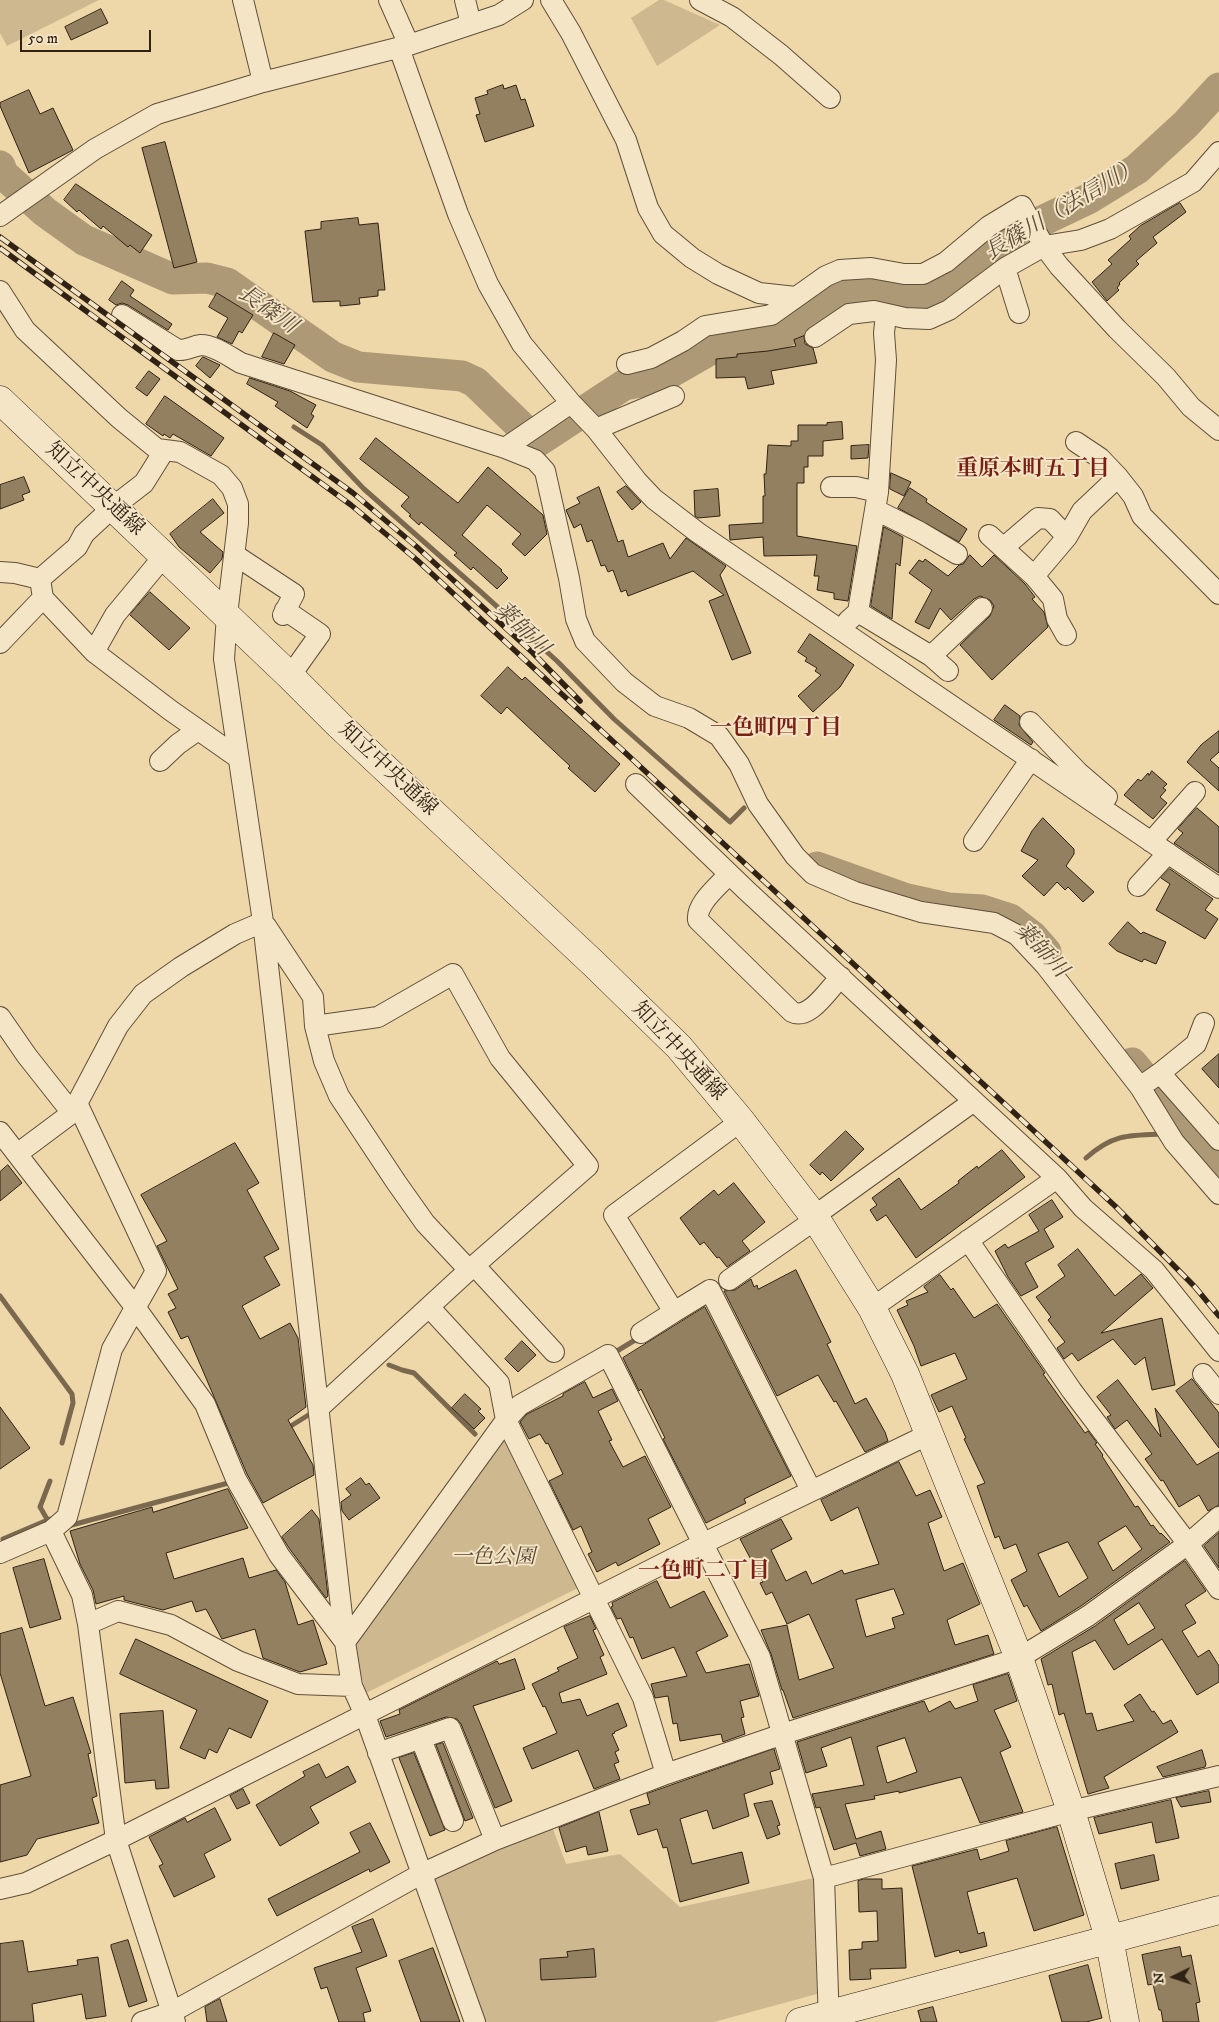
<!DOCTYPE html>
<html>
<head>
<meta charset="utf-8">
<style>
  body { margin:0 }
  #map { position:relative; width:1219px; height:2022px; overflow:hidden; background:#eed7a9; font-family:"IM FELL DW Pica",serif }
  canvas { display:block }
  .north { position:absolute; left:1149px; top:1952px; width:50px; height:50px; -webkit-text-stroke:4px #f4e5c7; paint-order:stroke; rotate:266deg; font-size:14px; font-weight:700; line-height:20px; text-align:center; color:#302214 }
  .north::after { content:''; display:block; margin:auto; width:18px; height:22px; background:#302214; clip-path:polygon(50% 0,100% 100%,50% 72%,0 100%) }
  .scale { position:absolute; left:20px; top:30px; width:131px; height:22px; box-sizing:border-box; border:2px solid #302214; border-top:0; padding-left:6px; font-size:15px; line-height:18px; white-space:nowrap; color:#302214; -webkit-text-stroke:4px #f4e5c7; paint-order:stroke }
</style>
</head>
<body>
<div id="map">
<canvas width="1219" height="2022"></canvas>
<div class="north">N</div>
<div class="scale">50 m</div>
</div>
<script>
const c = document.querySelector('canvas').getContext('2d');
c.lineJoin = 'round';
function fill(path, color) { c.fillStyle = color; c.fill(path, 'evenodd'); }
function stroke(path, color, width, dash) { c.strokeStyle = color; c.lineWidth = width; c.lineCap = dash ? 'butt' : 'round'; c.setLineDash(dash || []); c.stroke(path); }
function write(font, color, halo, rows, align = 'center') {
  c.font = font + ' "IM FELL DW Pica","Noto Serif JP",serif'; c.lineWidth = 4; c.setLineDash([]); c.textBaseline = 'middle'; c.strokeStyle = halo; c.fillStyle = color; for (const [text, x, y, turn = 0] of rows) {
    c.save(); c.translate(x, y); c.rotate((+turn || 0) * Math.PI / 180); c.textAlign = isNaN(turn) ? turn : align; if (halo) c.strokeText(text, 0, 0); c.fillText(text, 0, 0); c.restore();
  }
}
fill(new Path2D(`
  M0 0H99L7 46 0 33Z
  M659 0H664L720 25 657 66 631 18Z
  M497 1440 507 1441 578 1588 366 1693 352 1642Z
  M550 1821 566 1864 620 1854 680 1907 814 1878 817 1994 714 2022H485L431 1872Z`), '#ceb890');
stroke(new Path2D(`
  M294 427 322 445 364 489 482 593 557 661 614 719 730 822 744 808
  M1179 1133 1185 1128
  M1086 1158C1113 1134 1129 1135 1163 1134
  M0 1296 72 1394 73 1403 62 1443
  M617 1351 640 1337
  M389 1365 402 1370 414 1373 475 1434
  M286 1429 310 1414
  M47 1519 40 1507 50 1481
  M68 1526 232 1482
  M3 1539 50 1519`), '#7b694f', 5);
stroke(new Path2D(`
  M0 166 3 174 45 212 84 240 173 279 207 278 227 283 333 357 358 367 462 376 475 382 537 442 624 385 647 381 668 374 715 347 775 337 791 329 843 292 866 290 912 297 933 294 1025 229 1088 199 1137 169 1186 124 1219 88
  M817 867 907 899 948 908 982 910 1010 919 1032 936 1046 952
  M1132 1063 1219 1169`), '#ad9976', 31);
const building = new Path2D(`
  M101 9 108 23 71 40 65 27Z
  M503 85 504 89 516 85 521 100 525 99 534 126 485 142 476 115 480 114 475 98 488 94 487 91Z
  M29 90 40 114 53 108 73 150 29 173 0 106V103Z
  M165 142 197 262 174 268 142 148Z
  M76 184 152 235 140 253 130 245 128 247 103 226 101 229 79 210 77 212 64 200Z
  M1180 203 1186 212 1153 237 1157 243 1136 261 1139 264 1119 283 1120 284 1117 288 1119 290 1107 301 1092 282 1112 264 1108 260 1131 239 1129 236 1140 226Z
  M358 218 359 225 378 223 385 290H378V296L359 298 360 304 340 306V301L313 302 305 231 321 229V222Z
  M122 281 134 290 130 296 172 324 168 330 128 305 122 303 116 305 109 300Z
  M217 293 253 315 242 333 239 331 232 344 217 337 228 318 209 307Z
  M274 333 295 345 284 364 262 357Z
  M804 336 805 344 813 348 817 363 771 371 774 384 748 389 745 377 716 378V359L737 357V354L768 351 796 346 794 340Z
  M203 357 220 365 210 378 196 366Z
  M149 371 160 379 147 396 136 388Z
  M250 378 290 391 316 405 311 414 314 416 307 428 275 406 278 402 247 384Z
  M165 396 224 438 211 456 173 434 170 438 164 434 163 436 146 424Z
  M842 422 843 439 823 441V456H808V467H804V483H797V536L857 546 848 601 834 599V593L817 590 819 576H814L817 555 764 556 763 537 730 540 729 525 763 523V496H765L764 474H766L768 445 791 446V441H798V425H827V423Z
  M376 438 458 503 488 467 543 515 547 534 525 556 512 544 521 534 487 505 462 535 502 570 501 571 508 578 497 589 473 567 471 570 454 555 457 553 421 522 419 525 409 516 411 515 401 506 409 497 360 459Z
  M869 445 868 458 851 459V446Z
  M891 473 911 482 904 496 890 489Z
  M24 477 30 492 22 495 24 500 0 509V485Z
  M626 486 641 502 632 510 617 492Z
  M599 487 618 542 623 540 628 557 663 543 670 559 686 538 726 566 720 575 751 653 732 660 709 601 724 595 693 571 628 596 626 590 621 592 613 570 608 572 605 565 601 566 592 540 587 542 581 524 574 528 566 510 580 503 577 498Z
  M910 488 927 499 926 502 967 529 959 542 898 508Z
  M718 489 720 516 698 518 695 516 694 491Z
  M213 499 224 513 200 532 223 552 222 559 210 573 179 547 170 534Z
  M884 527 903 537 900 566 896 563 892 619 871 606Z
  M970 555 982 567 994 555 1025 584 1035 597 1032 599 1044 612 1048 627 992 680 960 645 990 616 994 606 990 600 980 596 974 599 951 620 940 608 929 629 915 622 932 590 909 573 919 560 923 562 925 559 948 576 959 565 963 564Z
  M150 592 190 628 169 650 130 615Z
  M810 634 854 665 840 687 813 712 798 696 821 675 815 671 817 668 805 661 807 658 798 652Z
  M508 667 522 680 525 677 620 764 595 792 568 768 570 766 507 707 501 714 481 696Z
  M1005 705 1020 716 1019 725 1033 742 1031 745 994 720Z
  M1219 731V752L1210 760 1219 768V791L1187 762 1201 745Z
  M1152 771 1167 784 1163 788 1166 790 1160 797 1167 803 1153 819 1124 795 1138 779 1141 781 1148 773 1149 775Z
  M1197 808 1219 827V873L1174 843 1183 833 1178 829Z
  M1043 818 1074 849V854L1066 866 1094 892 1083 902 1068 887 1065 890 1057 882 1044 896 1022 876 1038 860 1021 851 1032 831Z
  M1170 869 1213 899 1205 910 1218 919 1205 939 1156 910 1170 884 1161 878Z
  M1128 922 1141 934 1143 932 1166 942 1156 964 1144 959 1142 962 1117 951 1109 944Z
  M1219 1054V1088L1202 1069Z
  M846 1131 864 1149 831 1181 822 1172 820 1175 810 1165Z
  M235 1143 259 1183 247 1190 279 1249 264 1257 280 1285 242 1306 260 1339 290 1323 298 1338 306 1407 288 1420 313 1465 314 1475 263 1503 247 1474 188 1336 181 1339 168 1312 176 1308 168 1294 178 1289 157 1246 167 1241 141 1195Z
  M1002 1150 1025 1177 916 1258 886 1215 877 1221 870 1210 877 1205 872 1198 899 1178 921 1210 959 1183 958 1181 977 1166 978 1168Z
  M8 1165 22 1183 0 1201V1172Z
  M734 1183 765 1222 742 1241 750 1251 727 1267 719 1257 717 1258 704 1242 700 1245 680 1218 714 1190 718 1195Z
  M1052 1200 1063 1217 1044 1229 1054 1247 1025 1263 1038 1287 1021 1296 1008 1277 995 1251 1005 1244 1008 1248 1039 1231 1029 1215Z
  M1078 1249 1115 1296 1141 1274 1153 1288 1101 1333 1162 1318 1175 1385 1152 1390 1145 1357 1135 1365 1113 1339 1078 1361 1072 1353 1064 1359 1057 1348 1065 1342 1048 1320 1051 1317 1036 1297 1065 1276 1058 1265Z
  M796 1270 831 1342 827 1344 855 1404 866 1398 885 1432 888 1441 865 1452 836 1401 834 1402 818 1375 777 1396 724 1291 735 1290 751 1279 754 1287 757 1285 758 1289Z
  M940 1275 951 1290 953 1288 974 1318 997 1304 1045 1373 1043 1374 1085 1433 1088 1431 1097 1443 1095 1444 1103 1455 1102 1456 1135 1507 1138 1506 1151 1526 1153 1525 1160 1534 1161 1533 1170 1542 1081 1606 1041 1631 1027 1605 1024 1607 1011 1580 1027 1571 1016 1544 1004 1549 999 1536 995 1538 977 1486 985 1483 964 1439 966 1438 952 1406 939 1412 931 1395 967 1379 955 1353 921 1366 914 1346 897 1310 908 1305 906 1301 928 1292 924 1287ZM1126 1526 1142 1549 1113 1571 1098 1543ZM1068 1542 1088 1578 1059 1597 1038 1554Z
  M705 1307 791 1476 744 1499 746 1503 706 1523 663 1439 665 1438 641 1389 639 1391 623 1358Z
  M522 1341 536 1355 518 1372 505 1359Z
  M1192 1379 1219 1413V1448L1176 1391Z
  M1118 1380 1161 1437 1155 1408 1197 1465 1219 1452V1505L1208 1511 1199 1495 1179 1507 1163 1480 1161 1481 1145 1459 1152 1454 1127 1420 1115 1429 1107 1417 1111 1415 1097 1397Z
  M585 1382 593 1398 612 1389 618 1401 598 1411 612 1440 609 1441 623 1467 645 1456 671 1507 648 1519 660 1544 618 1566 616 1562 597 1572 588 1554 592 1552 581 1526 573 1530 549 1481 563 1474 548 1443 546 1444 540 1434 529 1439 520 1422 527 1414 563 1396V1394Z
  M465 1394 481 1409 478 1411 485 1418 474 1429 452 1408Z
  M0 1407 30 1448 0 1469Z
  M899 1462 916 1496 930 1490 942 1517 928 1523 944 1571 963 1563 980 1604 947 1620 955 1645 988 1635 994 1654 793 1718 783 1690H782L771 1654 761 1630 787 1625 799 1680 834 1668 809 1614 787 1624 772 1592 766 1595 760 1583 763 1582 740 1539 781 1519 792 1539 771 1550 786 1581 806 1571 812 1584 842 1570 844 1574 879 1564 858 1507 831 1521 821 1500ZM894 1589 904 1614 892 1618 895 1628 866 1637 856 1600Z
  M361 1478 366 1485 369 1483 380 1498 349 1520 342 1511 341 1502 351 1495 346 1489Z
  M228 1489 248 1528 166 1553 174 1579 243 1558 249 1578 276 1570 285 1582 298 1625 313 1620 327 1664 300 1672 263 1658 255 1629 222 1639 206 1609 196 1612 192 1601 163 1610 124 1600V1596L96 1604 93 1590 80 1564 70 1531 152 1507 153 1512Z
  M312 1510 319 1519 328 1596 326 1598 289 1548 282 1537Z
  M1219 1533V1568L1204 1546Z
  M44 1559 61 1619 30 1628 13 1568Z
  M1185 1561 1206 1591 1185 1605 1196 1623 1182 1631 1198 1657 1209 1650 1219 1666V1682L1197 1695 1162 1639 1114 1670 1095 1640 1072 1652 1086 1714 1092 1713 1097 1731 1134 1721 1124 1705 1140 1694 1152 1712 1154 1711 1163 1724 1171 1720 1178 1732 1104 1777 1109 1788 1088 1794 1064 1713 1059 1715 1052 1684 1048 1685 1041 1659 1095 1626ZM1139 1603 1155 1628 1128 1645 1114 1620Z
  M657 1581 670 1608 704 1591 728 1636 696 1652 706 1673 749 1664 759 1696 740 1701 744 1717 741 1718 745 1734 723 1742 721 1734 680 1741 677 1723 673 1724 668 1696 655 1698 651 1684 687 1676 674 1647 642 1659 633 1637 630 1638 621 1618 617 1619 611 1607 613 1606 612 1603Z
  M590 1616 596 1629 593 1630 604 1655 600 1657 607 1674 559 1693 562 1703 580 1699 587 1716 618 1703 627 1726 614 1732 615 1733 612 1734 619 1750 615 1752 619 1762 614 1764 620 1779 594 1789 578 1750 532 1769 523 1748 557 1733 545 1706 543 1707 532 1684 559 1671 557 1668 578 1658 564 1627Z
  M22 1628 45 1706 73 1697 91 1753 88 1754 97 1796 92 1798 99 1823 37 1839 27 1855 0 1862V1785L31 1776 0 1673V1634Z
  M136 1639 268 1701 251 1738 229 1728 217 1753 209 1749 205 1759 180 1748 197 1710 120 1674Z
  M515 1659 525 1689 473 1706 512 1801 495 1808 461 1724 457 1719 446 1717 386 1737 380 1721 400 1714 399 1710 497 1661 499 1664Z
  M1008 1674 1017 1701 994 1710 1011 1747 1000 1752 1023 1812 980 1823 961 1777 899 1793V1791L874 1796 875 1799 845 1804 856 1839 881 1831 886 1849 860 1856 856 1843 834 1850 820 1807 816 1808 812 1794 864 1785 851 1737 821 1748 827 1766 806 1773 797 1742 924 1701 929 1712 950 1701 955 1709 978 1701 973 1685ZM905 1738 917 1772 887 1783 877 1747Z
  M163 1711 169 1788 156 1789 155 1780 125 1783 120 1714Z
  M443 1743 473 1818 465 1821 436 1745Z
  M774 1749 780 1769 770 1772 773 1784 744 1794 749 1816 713 1829 707 1810 680 1819 692 1864 742 1852 749 1883 680 1902 667 1847 663 1848 657 1829 638 1835 630 1810 650 1804 647 1794Z
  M1202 1750 1206 1764 1205 1767 1163 1777 1157 1767Z
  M414 1753 445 1830 430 1836 399 1758Z
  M319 1764 326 1778 348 1766 356 1782 310 1807 319 1823 280 1846 256 1805 305 1776 303 1772Z
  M243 1789 250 1803 237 1809 230 1796Z
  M1209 1791 1211 1802 1181 1807 1176 1798Z
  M1171 1800 1179 1838 1156 1843 1152 1822 1099 1834 1094 1818Z
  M772 1801 780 1825 777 1826 780 1834 767 1839 754 1804Z
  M215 1808 231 1840 204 1854 215 1877 174 1897 159 1866 163 1864 149 1837 185 1818 187 1822Z
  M599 1812 608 1851 588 1855 586 1846 566 1852 559 1828Z
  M370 1823 390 1862 370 1872 369 1869 277 1916 268 1899 360 1852 350 1833Z
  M1057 1827 1084 1915 1034 1931 1017 1878 967 1892 978 1934 984 1932 987 1946 960 1953 959 1950 935 1957 912 1866 977 1849 980 1860 1009 1851 1006 1841Z
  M1154 1855 1159 1880 1121 1889 1115 1864Z
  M864 1879H882V1889L902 1888 906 1968 870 1969 871 1979 850 1980 849 1950 862 1949V1942L878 1941 877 1911 859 1912 858 1881Z
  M373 1919 387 1956 356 1968 371 2011 363 2013 365 2022H339L327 1987 321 1989 314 1968 362 1952 352 1927Z
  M128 1940 147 2001 129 2007 111 1947V1945Z
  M23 1941 28 1972 78 1965 77 1960 98 1957 106 2016 86 2019 82 1994 32 2004 34 2022H0V1944Z
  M1180 1947 1182 1957 1191 1955 1200 2002 1196 2003 1199 2022H1163L1161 2010H1159L1153 1984 1148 1985 1142 1955Z
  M433 1948 460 2022H421L399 1961Z
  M594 1949 596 1977 541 1980 540 1959 568 1957 567 1952Z
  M1088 1965 1102 2018 1086 2022H1062L1049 1976Z
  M220 1999 227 2022H207L205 2007Z
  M933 2007 937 2022H921L918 2011Z`);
fill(building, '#938061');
stroke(building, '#302214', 1);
const street = new Path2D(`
  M243 0 263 82
  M389 0 409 45
  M465 0 471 24
  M551 0 571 33 626 140 648 208 663 234 692 258 718 274 759 293 796 297
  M700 0 732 17 781 55 830 98
  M399 48 458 214 488 284 522 344 571 403 596 429 637 481 654 499 697 532 1219 888
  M0 216 95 149 157 114 263 82 409 45 499 15 523 0
  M1005 268 1019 313
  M0 291 25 330 119 418 157 449 180 452 221 475 232 488 238 504V523L227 615 224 659 263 922 345 1642 352 1686 365 1715 475 2022
  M122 315 178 350C187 351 192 346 201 345 214 345 230 357 241 363L505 448 535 460 545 471 569 578 576 619 585 641 624 682 655 706 689 718 719 736 739 764 758 804 795 856 813 874 855 892 921 912 994 923 1017 935 1046 966 1140 1087
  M815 337 849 314 874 311 905 318 929 319 949 310 1005 268 1044 246 1081 240 1110 229 1193 182 1219 152
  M627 364 651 358 683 341 705 326 771 315 826 276 840 270 871 268 904 274H923L946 262 989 226 1022 206 1044 246 1059 266 1117 329 1166 377 1191 407 1219 430
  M596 429 674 396
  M1076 442 1100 458 1118 477 1133 496 1142 516 1219 594
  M505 448 571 403
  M164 451 144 483 113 507 84 534 77 547 40 579 43 598 94 652 170 710 237 757
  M831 487H856L878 492
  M876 510 920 532 957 554
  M989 535 1034 576 1053 599 1057 619 1066 635
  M1003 548 1038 518 1050 519 1067 537
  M235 555 294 594 283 615
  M0 572 15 573 40 579
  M1034 576 1067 537 1082 511 1118 477
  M285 610 320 634 290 676
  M858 612 878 492 886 360 884 333 886 314
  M848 621 858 612 931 656 948 671
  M0 643 43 598
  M94 652 115 615 164 556
  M931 656 982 608
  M1030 722 1078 772 1107 797
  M160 761 178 744 198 730
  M636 784 746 890 1057 1178 1083 1208 1154 1270 1219 1351
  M974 841 1031 759
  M1151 842 1195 792
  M729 874C719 886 696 903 698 920L792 1012C810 1021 829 988 841 977
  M1138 886 1168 853
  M266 926 313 997 315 1026
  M0 1017 27 1056 72 1113
  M1204 1023 1196 1044 1160 1073 1140 1087 1174 1142 1219 1194
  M1160 1073 1219 1140
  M741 1121 614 1215 674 1312 710 1290 811 1490
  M0 1132 135 1307 205 1404 236 1479 279 1555 345 1642 506 1420 520 1405 608 1355 760 1657 824 1878 829 2022
  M17 1154 72 1113 118 1026 143 994 181 967 235 934 263 922
  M968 1240 1072 1391 1188 1544 1219 1589
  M474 1265 554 1352
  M729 1280 816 1219 824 1209 974 1101
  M430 1308 499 1383 506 1420 643 1698 666 1774
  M872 1308 1057 1178
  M641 1333 674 1312
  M1203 1374 1219 1394
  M319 1408 469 1270 588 1166 500 1058 453 974 378 1017 315 1026 324 1061 339 1096 396 1182 425 1223 469 1270
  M51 1531 82 1595 88 1624 116 1840 175 2022
  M0 1553 51 1531 67 1517 112 1349 156 1271 77 1103
  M88 1624 118 1611 171 1625 238 1661 298 1684 352 1686
  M421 1739 453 1821
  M378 1753 450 1728 495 1840
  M824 1878 1071 1811 1219 1776
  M0 1889 26 1883 116 1840 704 1543 917 1440 927 1432
  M142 2022 172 2012 421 1874 495 1840 666 1774 783 1734 1019 1658 1088 1616 1188 1544 1219 1517`);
const secondary = new Path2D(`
  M0 400 290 676 339 725 594 964 679 1047 741 1121 816 1219 872 1308 905 1374 1019 1658 1071 1811 1109 1938 1125 2022
  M800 2022 1219 1910`);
stroke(street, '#604f39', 22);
stroke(secondary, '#302214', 29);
stroke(street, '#f4e5c7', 20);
stroke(secondary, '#f4e5c7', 28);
const rail = new Path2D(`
  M0 237 353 493 417 547 533 653 580 701
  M0 248 351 505 417 560 1115 1206 1195 1287 1219 1316`);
stroke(rail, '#302214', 5.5);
stroke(rail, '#f4e5c7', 4, [11]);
write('21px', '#302214', '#f4e5c7', [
  ["知立中央通線",94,490,43],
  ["知立中央通線",387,770,43],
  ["知立中央通線",678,1052,47]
]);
write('italic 21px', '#584833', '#f4e5c7', [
  ["一色公園",493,1559]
]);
write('italic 22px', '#5c4c36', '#f4e5c7', [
  ["長篠川（法信川）",1063,211,-31],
  ["長篠川",267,311,35],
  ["薬師川",521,630,44],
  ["薬師川",1040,951,47]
]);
write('bold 22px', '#7a1f14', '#f4e5c7', [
  ["重原本町五丁目",1033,470],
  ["一色町四丁目",776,729],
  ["一色町二丁目",704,1572]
]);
</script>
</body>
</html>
